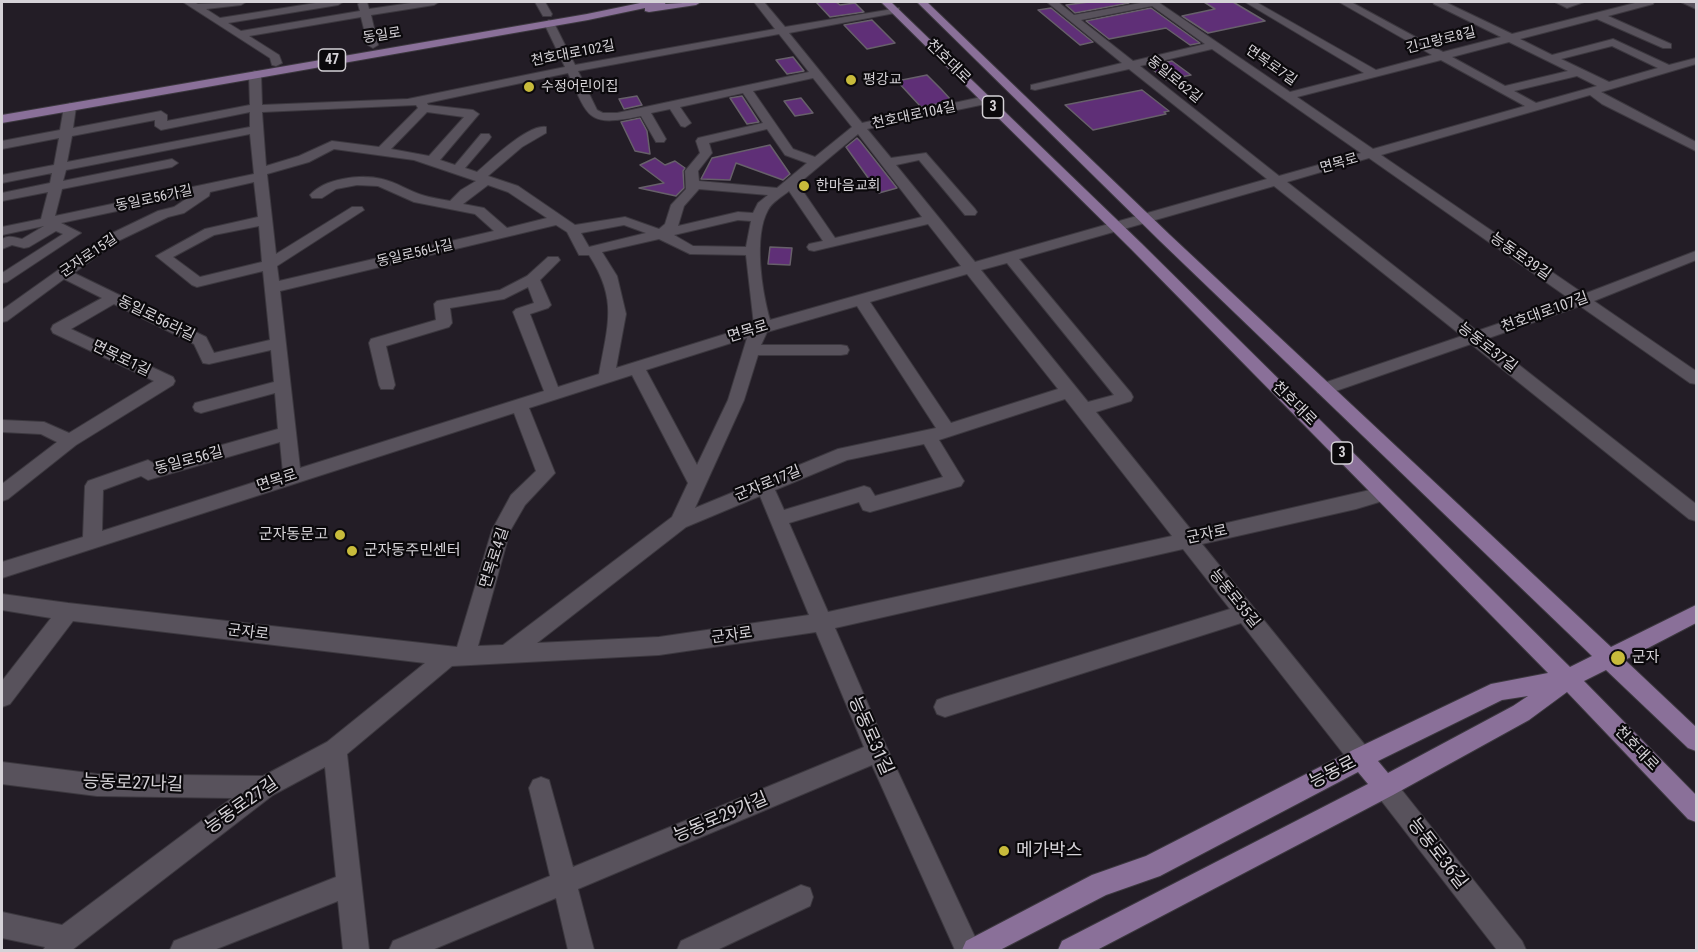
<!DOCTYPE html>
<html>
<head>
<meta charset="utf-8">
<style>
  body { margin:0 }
  #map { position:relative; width:1698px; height:952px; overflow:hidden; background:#231d26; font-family:"Roboto Condensed",sans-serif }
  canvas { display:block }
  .frame { position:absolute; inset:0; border:3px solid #d5d2d7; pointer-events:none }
</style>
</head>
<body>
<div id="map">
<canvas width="1698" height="952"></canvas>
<div class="frame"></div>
</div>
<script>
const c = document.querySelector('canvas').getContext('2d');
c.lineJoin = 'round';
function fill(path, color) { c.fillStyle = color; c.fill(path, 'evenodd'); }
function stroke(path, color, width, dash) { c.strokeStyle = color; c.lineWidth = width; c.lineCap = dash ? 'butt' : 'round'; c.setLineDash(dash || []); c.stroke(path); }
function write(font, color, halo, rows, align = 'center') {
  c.font = font + ' "Roboto Condensed","Noto Sans KR",sans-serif'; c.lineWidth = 4.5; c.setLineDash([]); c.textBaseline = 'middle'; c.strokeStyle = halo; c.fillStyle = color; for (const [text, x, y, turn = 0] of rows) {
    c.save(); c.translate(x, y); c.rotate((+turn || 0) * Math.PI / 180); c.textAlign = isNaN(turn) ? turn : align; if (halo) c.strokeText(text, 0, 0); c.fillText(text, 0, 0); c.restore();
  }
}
const building = new Path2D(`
  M816 2H836L840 5 855 3 864 12 830 17Z
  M1089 2H1127L1129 3 1075 13 1066 5Z
  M1204 2H1233L1265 21 1208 33 1182 16 1215 9Z
  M1051 8 1093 42 1080 45 1038 10Z
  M1151 8 1200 43 1190 45 1166 28 1109 39 1086 21Z
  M872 20 895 43 867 49 844 25Z
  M793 57 804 71 787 74 776 60Z
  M1172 61 1191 75 1166 80 1148 66Z
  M927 75 941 89 952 101 921 107 897 81Z
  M1142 90 1169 111 1164 112 1166 114 1093 130 1065 105Z
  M637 96 642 105 624 109 619 99Z
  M742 96 759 122 747 124 730 98Z
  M801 98 813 113 795 116 784 101Z
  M640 118 647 131 650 154 635 151 621 122Z
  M857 138 860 141 897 188 879 193 846 147Z
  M770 145 790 174 783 180 736 163 730 180 701 179 712 158Z
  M655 158 665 165 675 161 685 168 683 171 684 188 676 196 639 188 664 183 640 165Z
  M770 247 792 248 790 265 768 264Z`);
fill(building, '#5f2f77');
stroke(building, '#67606a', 1.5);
const minor = new Path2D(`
  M183 2H194L198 4 246 2 241 5 206 9 220 18 322 2H343L338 5 228 23 241 31 360 11 358 4 361 2H367L369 9 418 2H439L434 5 371 15 378 45 373 48 368 45 361 17 249 36 279 55 282 63 276 66 272 65 270 58Z
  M535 2H545L552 14 551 16H543Z
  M754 2H764L785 27 899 8V12L895 13 789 33 862 123 986 96 990 97V103L867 129 891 158 926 153 975 209 977 212 975 215H965L919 160 896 165 975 262 1267 179 1129 69 1035 90 1031 89V85L1122 63 1047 2H1058L1074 15 1146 2H1158L1290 92 1364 73 1245 2H1256L1376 70 1432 55 1339 2H1351L1443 52 1501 37 1434 4 1433 2H1445L1512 34 1639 2H1654L1653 4 1608 16 1671 44V48H1663L1597 19 1520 39 1552 55 1613 39 1669 65 1696 58V64L1601 92 1696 142V151L1602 104 1590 95 1381 155 1584 294 1696 251V260L1594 301 1696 371V384L1690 383 1580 306 1486 339 1696 504V521L1689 519 1471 344 1330 393H1318L1316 389 1318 385 1462 336 1274 186 1019 259 1131 393 1133 397 1131 401 1096 412 1192 531 1383 487 1389 489 1392 494 1389 499 1356 509 1202 544 1369 750 1372 758 1369 766 1361 769 1353 766 1241 623 945 717 937 714 934 707 937 700 945 697 1230 609 1183 549 835 628 886 746 981 950H955L872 765 578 889 594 950H568L556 898 432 950H389L393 941 550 876 529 788 533 780 541 777 549 780 573 867 864 747 816 632 659 655 452 666 347 754 369 950H343L338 901 214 950H170L174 941 336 877 325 767 273 795 72 950H43L45 947 2 938V912L62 925 232 798 97 796 2 784V762L97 774 263 776 327 742 425 663 73 621 10 704 2 707V681L51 618 2 610V594L68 603 457 647 492 530 511 495 536 471 514 413 2 578V562L83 537 85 486 88 481 148 460 155 464 278 429 275 393 201 413 195 411 193 407 195 403 274 382 271 350 209 364 203 363 194 344 114 304 71 329 173 377 175 381 173 385 76 445 8 499 2 501V484L57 442 41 434 2 432V420L44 422 69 433 154 381 53 333 51 329 53 325 102 298 64 279 7 321 2 322V310L106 236 158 211 174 207 192 195 61 223 81 233 7 282 2 283V273L63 234 56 231 29 247 24 248 12 245 2 249V239C9 235 14 237 22 239L44 226 2 235V227L41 219 48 192 2 201V193L50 183 52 173 2 183V175L54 165 59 138 2 149V141L60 130 64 107 70 103 76 107 73 128 161 111 167 115V121L250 105 249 74 255 71 261 74 262 105 408 99 565 67 544 23 549 20 554 23 575 65 775 29ZM1152 6 1205 44 1133 61 1081 20ZM779 34 809 72 617 113H603L597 110 578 71ZM1509 42 1568 71 1505 86 1452 57ZM1612 46 1658 68 1609 82 1561 59ZM1212 49 1361 153 1279 176 1140 66ZM1441 60 1525 106 1373 149 1297 97ZM568 73C589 119 587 127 641 116L656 142H664L666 139 651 113 670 109 681 126 685 127 691 123 680 107 743 93 763 123 698 138 696 141 700 153 685 171 686 189 671 205 665 224 659 229 625 217 575 225 518 186 488 176 522 147 546 133V127C528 124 491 160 477 172L465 168 489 140 491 137 489 134H481L455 165 440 160 479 114 473 110 428 105 427 103ZM1577 76 1597 86 1536 103 1514 91ZM813 78 852 127 815 157 793 149 753 91ZM416 105 418 108 379 147 332 141 299 156 266 166 262 112ZM250 112V127L67 162 72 136 155 120V126L161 130ZM427 112 464 117 429 156 391 149ZM767 129 785 155 807 163 777 188 699 181 698 171 712 153 709 143ZM250 134 254 174 55 216 62 189 172 167 178 163 172 159 63 181 66 170ZM858 134 922 217 835 238 798 184ZM334 149 414 160 476 181 461 190 450 201C441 199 431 198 422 195 409 191 396 182 382 179 361 174 325 178 310 195L312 198H322L336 189 357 185 378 186 414 202 475 214 494 231 279 281 277 266 364 210 362 207H352L276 254 267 174 309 162ZM1369 158 1570 299 1477 331 1287 182ZM254 182 258 217 205 229 156 256 192 285 197 287 263 271 270 340 214 353 206 337 74 273 116 242 168 217 184 213 209 196 210 192ZM488 185 508 192 547 218 507 228 484 208 463 204ZM699 189 768 195 758 203 753 213 738 212 678 226 684 206ZM789 191 823 241 809 244 807 247 809 250 814 251 928 224 961 266 770 320C762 292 753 237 768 210 772 202 783 196 789 191ZM738 220 751 221 746 247 693 246 674 235ZM556 225 567 232 579 255H589C618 300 608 324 599 374L558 387 530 314 548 308 551 305 540 280 560 260 558 257H548L527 276 500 290 437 301 434 304 436 320 371 339 369 343 379 385 381 389H393L395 385 386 346 449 327 452 323 450 308 504 299 528 287 534 303 516 309 513 312 544 391 300 468 280 291ZM624 225 646 233 589 247 581 233ZM259 226 262 262 200 277 173 257 214 235ZM659 239 690 254 746 255 754 325 616 368 626 314 617 276 602 252ZM1007 263 1114 395 1088 402 981 270ZM967 274 1058 389 951 423 870 302ZM857 306 936 428 838 449 695 508 744 400 758 355H841L847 354 849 350 847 346 841 345H761L767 332ZM747 338 728 400 697 465 646 370ZM632 375 688 483 672 517 503 645 478 646 510 531 525 505 555 473 529 408ZM1065 399 1172 536 828 612 789 523 859 502 863 510 870 512 961 486 964 481 939 440ZM280 442 283 473 102 531 103 490 141 476 148 480ZM924 444 943 477 875 496 870 488 864 486 784 510 775 490 847 460ZM760 496 809 615 659 637 537 643 686 527Z
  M1555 2H1584L1567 8Z
  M1681 2 1696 3V9Z
  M1385 776 1393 779 1522 941 1526 950H1497L1377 795 1373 787 1377 779Z
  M801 885 810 888 813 897 810 906 717 950H677L681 941Z`);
const major = new Path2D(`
  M645 2H666L665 4 701 2 696 5 649 12 645 11V8L588 20 2 123V115L587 14Z
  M881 2H891L1141 243 1570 667 1592 656 1160 241 917 2H927L1170 235 1611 647 1696 605V623L1625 660 1696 727V751L1688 748 1606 670 1584 681 1696 795V822L1688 819 1567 692 1529 720 1393 795 1097 950H1058L1062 941 1368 784 1358 772 1160 876 1106 895 1000 950H962L966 941 1092 875 1146 856 1353 750 1491 684 1548 673 1131 249ZM1528 696 1513 706 1388 773 1378 761 1502 700Z`);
stroke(minor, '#3c383f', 2);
stroke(major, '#3c383f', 2);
fill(minor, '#58525c');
fill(major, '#8a7099');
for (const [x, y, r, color] of [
  [851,80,6,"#c8bb3b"],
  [529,87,6,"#c8bb3b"],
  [804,186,6,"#c8bb3b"],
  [340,535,6,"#c8bb3b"],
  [352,551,6,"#c8bb3b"],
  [1618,658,8,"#c8bb3b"],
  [1004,851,6,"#c8bb3b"]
]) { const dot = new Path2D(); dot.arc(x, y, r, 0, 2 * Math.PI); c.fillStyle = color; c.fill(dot); stroke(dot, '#0b090c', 2); }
write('14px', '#d5d2d7', '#0b090c', [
  ["동일로",382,36,-9],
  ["긴고랑로8길",1441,41,-14],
  ["천호대로102길",573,54,-11],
  ["면목로7길",1271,66,35],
  ["동일로62길",1174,80,39],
  ["천호대로104길",914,116,-12],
  ["면목로",1339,164,-16],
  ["동일로56가길",154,199,-12],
  ["동일로56나길",415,254,-13],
  ["군자로15길",89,256,-34]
]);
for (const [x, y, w] of [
  [332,60,27],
  [993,107,21],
  [1342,453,21]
]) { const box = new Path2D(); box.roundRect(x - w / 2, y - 11, w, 22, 4.5); c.fillStyle = '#0b090c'; c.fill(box); stroke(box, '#d5d2d7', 1.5); }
write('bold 14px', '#d5d2d7', null, [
  ["47",332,60],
  ["3",993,107],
  ["3",1342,453]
]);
write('14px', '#d5d2d7', '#0b090c', [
  ["평강교",863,80],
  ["수정어린이집",541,87],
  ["한마음교회",816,186]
], 'left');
write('15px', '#d5d2d7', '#0b090c', [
  ["천호대로",948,62,45],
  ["능동로39길",1520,257,35],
  ["천호대로107길",1545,313,-20],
  ["동일로56라길",156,319,26],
  ["면목로",748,332,-17],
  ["능동로37길",1487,348,38],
  ["면목로1길",121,359,26],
  ["천호대로",1294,404,45],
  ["동일로56길",189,461,-15],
  ["면목로",277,481,-18],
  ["군자로17길",768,484,-22],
  ["군자로",1207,535,-12],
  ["면목로4길",495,558,-72],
  ["능동로35길",1234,599,51],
  ["군자로",248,633,7],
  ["군자로",732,636,-8],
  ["천호대로",1636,749,46]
]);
write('15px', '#d5d2d7', '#0b090c', [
  ["군자동문고",328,535,"right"],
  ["군자동주민센터",364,551],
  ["군자",1632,658]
], 'left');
write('18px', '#d5d2d7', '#0b090c', [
  ["능동로31길",870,736,66],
  ["능동로",1333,773,-27],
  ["능동로27나길",133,784,2],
  ["능동로27길",242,806,-35],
  ["능동로29가길",721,818,-23],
  ["능동로36길",1437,854,52]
]);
write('18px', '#d5d2d7', '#0b090c', [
  ["메가박스",1016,851]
], 'left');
</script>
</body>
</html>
